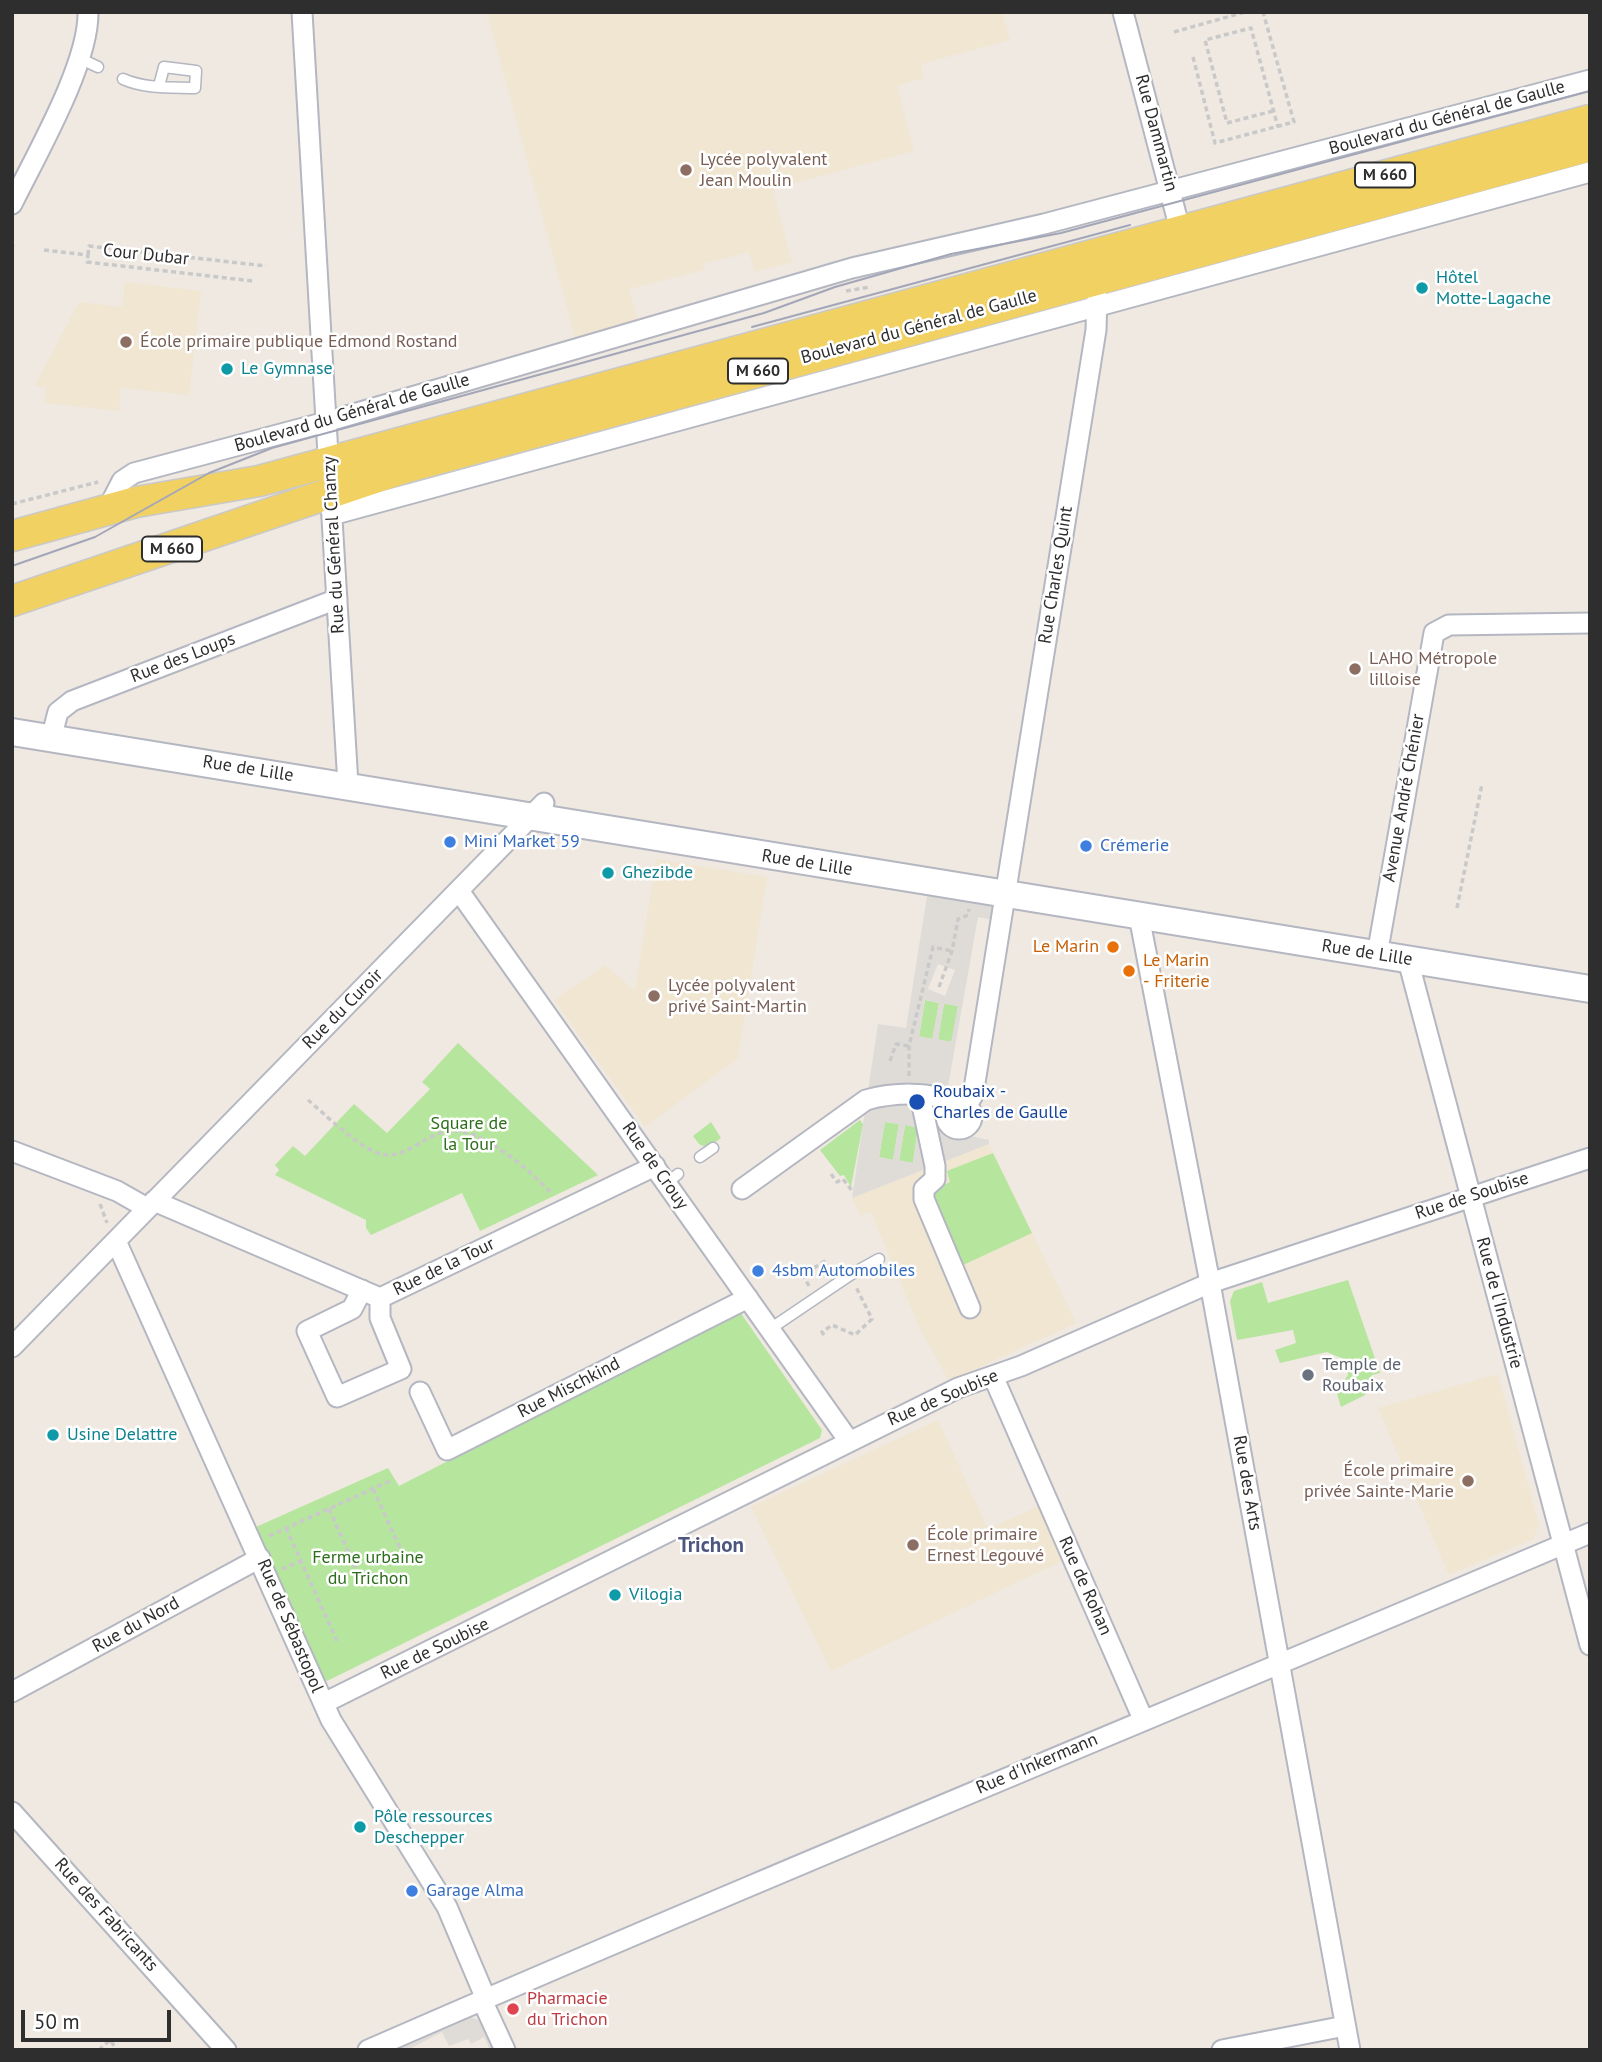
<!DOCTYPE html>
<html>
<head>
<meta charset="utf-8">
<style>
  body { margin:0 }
  #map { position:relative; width:1602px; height:2062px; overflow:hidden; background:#efe9e1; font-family:"PT Sans",sans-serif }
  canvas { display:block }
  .frame { position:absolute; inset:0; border:14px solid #2e2e2e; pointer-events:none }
  .scale { position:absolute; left:21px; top:2010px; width:150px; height:32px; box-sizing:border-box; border:4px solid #2e2e2e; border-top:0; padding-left:9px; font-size:21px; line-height:24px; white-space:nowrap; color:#2e2e2e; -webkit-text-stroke:5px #fff; paint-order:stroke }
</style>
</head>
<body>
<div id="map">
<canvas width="1602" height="2062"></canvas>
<div class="frame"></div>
<div class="scale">50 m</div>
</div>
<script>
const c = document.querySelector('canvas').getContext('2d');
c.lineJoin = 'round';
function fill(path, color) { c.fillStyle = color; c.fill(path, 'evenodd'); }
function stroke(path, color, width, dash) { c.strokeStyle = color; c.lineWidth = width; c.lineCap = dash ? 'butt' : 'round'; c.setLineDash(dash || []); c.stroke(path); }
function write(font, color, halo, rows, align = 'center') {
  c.font = font + ' "PT Sans",sans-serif'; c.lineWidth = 5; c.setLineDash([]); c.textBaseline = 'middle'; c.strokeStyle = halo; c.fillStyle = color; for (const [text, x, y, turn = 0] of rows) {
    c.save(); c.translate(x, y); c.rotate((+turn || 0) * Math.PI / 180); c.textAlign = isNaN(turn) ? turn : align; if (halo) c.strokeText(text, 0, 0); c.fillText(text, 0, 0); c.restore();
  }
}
fill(new Path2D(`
  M487 12H1002L1010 40 921 64 923 78 897 86 914 151 773 189 792 262 755 272 749 252 703 264 704 270 629 289 640 327 577 345Z
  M125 282 201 291 189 395 121 388 119 411 45 403 46 388 35 385 79 302 122 307Z
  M656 859 767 877 738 1058 645 1127 554 1000 605 965 635 991Z
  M989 1144 1076 1323 949 1381 919 1327 871 1212 860 1216 852 1198Z
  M1498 1374 1539 1525 1533 1539 1449 1575 1378 1408Z
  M938 1420 988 1529 1039 1506 1064 1560 831 1671 751 1507Z`), '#f0e6d1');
fill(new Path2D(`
  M925 1000 939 1003 933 1039 919 1037Z
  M944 1003 958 1006 952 1042 938 1040Z
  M458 1043 598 1175 480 1231 462 1193 371 1235 366 1228V1220L275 1175 279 1170 275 1165 293 1146 305 1156 354 1104 387 1133 430 1089 422 1082Z
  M860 1120 863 1124 851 1187 844 1175 840 1176 820 1150Z
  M711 1122 721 1138 707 1148 699 1144 693 1136Z
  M885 1122 899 1124 893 1160 879 1157Z
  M905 1125 918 1127 913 1163 899 1161Z
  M993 1153 1032 1233 961 1266 929 1192 950 1182 947 1171Z
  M1348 1280 1380 1373 1372 1375 1365 1395 1341 1407 1335 1387 1342 1384 1348 1375 1346 1360 1327 1352 1280 1363 1275 1350 1296 1343 1293 1330 1237 1340 1230 1301 1234 1291 1262 1282 1268 1303Z
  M740 1312 822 1430 820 1438 327 1681 322 1678 256 1527 388 1468 399 1486Z`), '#b6e59e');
fill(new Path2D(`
  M962 895 996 901 993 920 978 917 941 1126 943 1130 989 1140V1144L852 1198 878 1024 906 1028 927 896 961 901ZM938 964 955 970 945 996 928 989ZM925 1000 939 1003 932 1039 919 1036ZM944 1004 958 1006 951 1042 938 1039ZM885 1122 899 1124 893 1160 879 1157ZM905 1125 918 1128 913 1163 899 1160Z
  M466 2016 482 2021 496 2050H490L484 2037 471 2044 468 2039 449 2046 442 2032 408 2050H389Z`), '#dfdcd8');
const lane = new Path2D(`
  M81 59 98 67
  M123 79C145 89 172 87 195 88L196 71 164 67 159 86
  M700 1157 713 1148
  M667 1183 678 1174
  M770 1329 850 1275 879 1259`);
const street = new Path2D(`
  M302 12 329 472
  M1123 12 1183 241
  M12 204C36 155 89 64 88 12
  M331 502 348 785
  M107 510 122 481 134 473 326 422 852 268 1044 224 1590 80
  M332 515 1590 172
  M51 739 58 712 72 701 337 599
  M459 891 849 1441
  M1139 916 1210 1283 1350 2050
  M1377 955 1434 633 1449 625 1590 623
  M1408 960 1590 1645
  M920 1096 935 1166V1179L924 1189V1199L970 1308
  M946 1116a13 13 0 1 1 26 0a13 13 0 1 1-26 0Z
  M967 1105 973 1095 1096 330 1097 296
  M12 1151 117 1191 147 1208
  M742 1189 866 1100C891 1093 932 1090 955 1104
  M154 1201 380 1298 655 1166
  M116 1241 331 1720 447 1907 486 1999
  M362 1290 352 1309 307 1331 337 1397 401 1369 380 1318V1298
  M12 1347 544 803
  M993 1376 1143 1719
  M420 1392 447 1450 748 1298
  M12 1692 260 1558
  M324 1703 958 1388 1021 1366 1210 1283 1590 1158
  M12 1812 226 2050
  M482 2000 505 2050
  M368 2050C773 1873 1183 1706 1590 1533
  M1222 2050 1345 2026`);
const secondary = new Path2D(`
  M12 732 1590 989`);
const primary = new Path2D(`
  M12 536 136 502 259 481 1590 120
  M12 601 404 468 1590 146`);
stroke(lane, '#b4b7c1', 13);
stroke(street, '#b4b7c1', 23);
stroke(secondary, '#b4b7c1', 30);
stroke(primary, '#c9c9c9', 33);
stroke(new Path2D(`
  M1174 32 1245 12
  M1193 57 1215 143 1294 122 1263 12
  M1273 111 1227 123 1205 40 1251 28 1278 127
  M12 246 14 247
  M44 250 88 255 87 262 253 281
  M88 255 89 246 266 266
  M846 291 870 287
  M12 504 98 482
  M1457 908 1482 784
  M939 987 952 951 958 919 968 915 969 909
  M890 1061 896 1044 909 1046
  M909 1076V1046L933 947 952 951
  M308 1100C325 1114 366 1156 388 1155 409 1155 427 1134 448 1131 480 1126 532 1172 552 1194
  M831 1174 837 1182 843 1179 853 1192
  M100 1204 107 1223
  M809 1286 803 1275 828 1259
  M824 1335 822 1332 832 1325 855 1335 872 1319 856 1287
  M373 1489 401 1550
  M329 1509 356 1569
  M286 1528 337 1641
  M269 1536 390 1481
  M282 1569 301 1561
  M99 2050 110 2040 117 2050`), '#c9c9c9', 3.5, [5, 3.5]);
stroke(lane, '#fff', 10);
stroke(street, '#fff', 19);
stroke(secondary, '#fff', 26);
stroke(primary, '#f2d163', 30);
stroke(new Path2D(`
  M752 327 1130 225
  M12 566 95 537 209 473 272 448 764 313 835 287 951 254 1061 233 1590 91`), '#a3a6b8', 2);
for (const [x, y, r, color] of [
  [686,170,7,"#8d6e63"],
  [1422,288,7,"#0f9aa8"],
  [126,342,7,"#8d6e63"],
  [227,369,7,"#0f9aa8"],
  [1355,669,7,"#8d6e63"],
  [450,842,7,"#3f7fe0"],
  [1086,846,7,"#3f7fe0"],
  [608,873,7,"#0f9aa8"],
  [1113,947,7,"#e8710a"],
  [1129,971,7,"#e8710a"],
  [654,996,7,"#8d6e63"],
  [917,1102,9,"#1a4fb4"],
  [758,1271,7,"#3f7fe0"],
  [1308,1375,7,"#6b7280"],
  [53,1435,7,"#0f9aa8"],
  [1468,1481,7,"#8d6e63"],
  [913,1545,7,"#8d6e63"],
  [615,1595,7,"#0f9aa8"],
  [360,1827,7,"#0f9aa8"],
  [412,1891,7,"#3f7fe0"],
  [513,2009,7,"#e0444e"]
]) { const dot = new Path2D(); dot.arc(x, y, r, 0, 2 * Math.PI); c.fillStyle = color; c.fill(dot); stroke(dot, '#fff', 2.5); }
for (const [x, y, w] of [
  [1385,175,60],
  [758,371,60],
  [172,549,60]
]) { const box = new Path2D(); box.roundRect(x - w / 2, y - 12.5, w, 25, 5); c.fillStyle = '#fff'; c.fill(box); stroke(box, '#2e2e2e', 2); }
write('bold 16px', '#2e2e2e', null, [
  ["M 660",1385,175],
  ["M 660",758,371],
  ["M 660",172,549]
]);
write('18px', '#2e2e2e', '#fff', [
  ["Boulevard du Général de Gaulle",1447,118,-15],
  ["Rue Dammartin",1156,133,75],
  ["Cour Dubar",146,255,6],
  ["Boulevard du Général de Gaulle",919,327,-15],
  ["Boulevard du Général de Gaulle",352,413,-16],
  ["Rue du Général Chanzy",334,545,-93],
  ["Rue Charles Quint",1056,575,-81],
  ["Rue des Loups",183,658,-21],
  ["Rue de Lille",248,769,9],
  ["Avenue André Chénier",1404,798,-80],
  ["Rue de Lille",807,863,9],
  ["Rue de Lille",1367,953,9],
  ["Rue du Curoir",343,1009,-45],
  ["Rue de Crouy",655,1166,55],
  ["Rue de Soubise",1472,1196,-18],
  ["Rue de la Tour",444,1267,-26],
  ["Rue de l'Industrie",1499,1303,75],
  ["Rue Mischkind",569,1388,-27],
  ["Rue de Soubise",943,1398,-23],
  ["Rue des Arts",1247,1483,80],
  ["Rue de Rohan",1085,1586,66],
  ["Rue du Nord",136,1625,-29],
  ["Rue de Sébastopol",290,1626,67],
  ["Rue de Soubise",435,1649,-26],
  ["Rue d'Inkermann",1037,1764,-23],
  ["Rue des Fabricants",106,1915,48]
]);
write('18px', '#785e54', '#fff', [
  ["Lycée polyvalent",700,160],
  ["Jean Moulin",700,181],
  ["École primaire publique Edmond Rostand",140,342],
  ["LAHO Métropole",1369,659],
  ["lilloise",1369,680],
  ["Lycée polyvalent",668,986],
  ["privé Saint-Martin",668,1007],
  ["École primaire",1454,1471,"right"],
  ["privée Sainte-Marie",1454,1492,"right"],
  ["École primaire",927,1535],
  ["Ernest Legouvé",927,1556]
], 'left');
write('18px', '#0d838f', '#fff', [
  ["Hôtel",1436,278],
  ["Motte-Lagache",1436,299],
  ["Le Gymnase",241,369],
  ["Ghezibde",622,873],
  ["Usine Delattre",67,1435],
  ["Vilogia",629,1595],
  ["Pôle ressources",374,1817],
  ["Deschepper",374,1838]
], 'left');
write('18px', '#366cbe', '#fff', [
  ["Mini Market 59",464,842],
  ["Crémerie",1100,846],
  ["4sbm Automobiles",772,1271],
  ["Garage Alma",426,1891]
], 'left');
write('18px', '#c56008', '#fff', [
  ["Le Marin",1099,947],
  ["Le Marin",1143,961,"left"],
  ["- Friterie",1143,982,"left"]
], 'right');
write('18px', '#164399', '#fff', [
  ["Roubaix -",933,1092],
  ["Charles de Gaulle",933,1113]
], 'left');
write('18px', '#2c6e1b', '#fff', [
  ["Square de",469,1124],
  ["la Tour",469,1145],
  ["Ferme urbaine",368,1558],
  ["du Trichon",368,1579]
]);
write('18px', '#5b616d', '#fff', [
  ["Temple de",1322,1365],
  ["Roubaix",1322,1386]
], 'left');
write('18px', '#be3a42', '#fff', [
  ["Pharmacie",527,1999],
  ["du Trichon",527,2020]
], 'left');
write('bold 21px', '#4d5680', '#fff', [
  ["Trichon",711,1546]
]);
</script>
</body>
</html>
